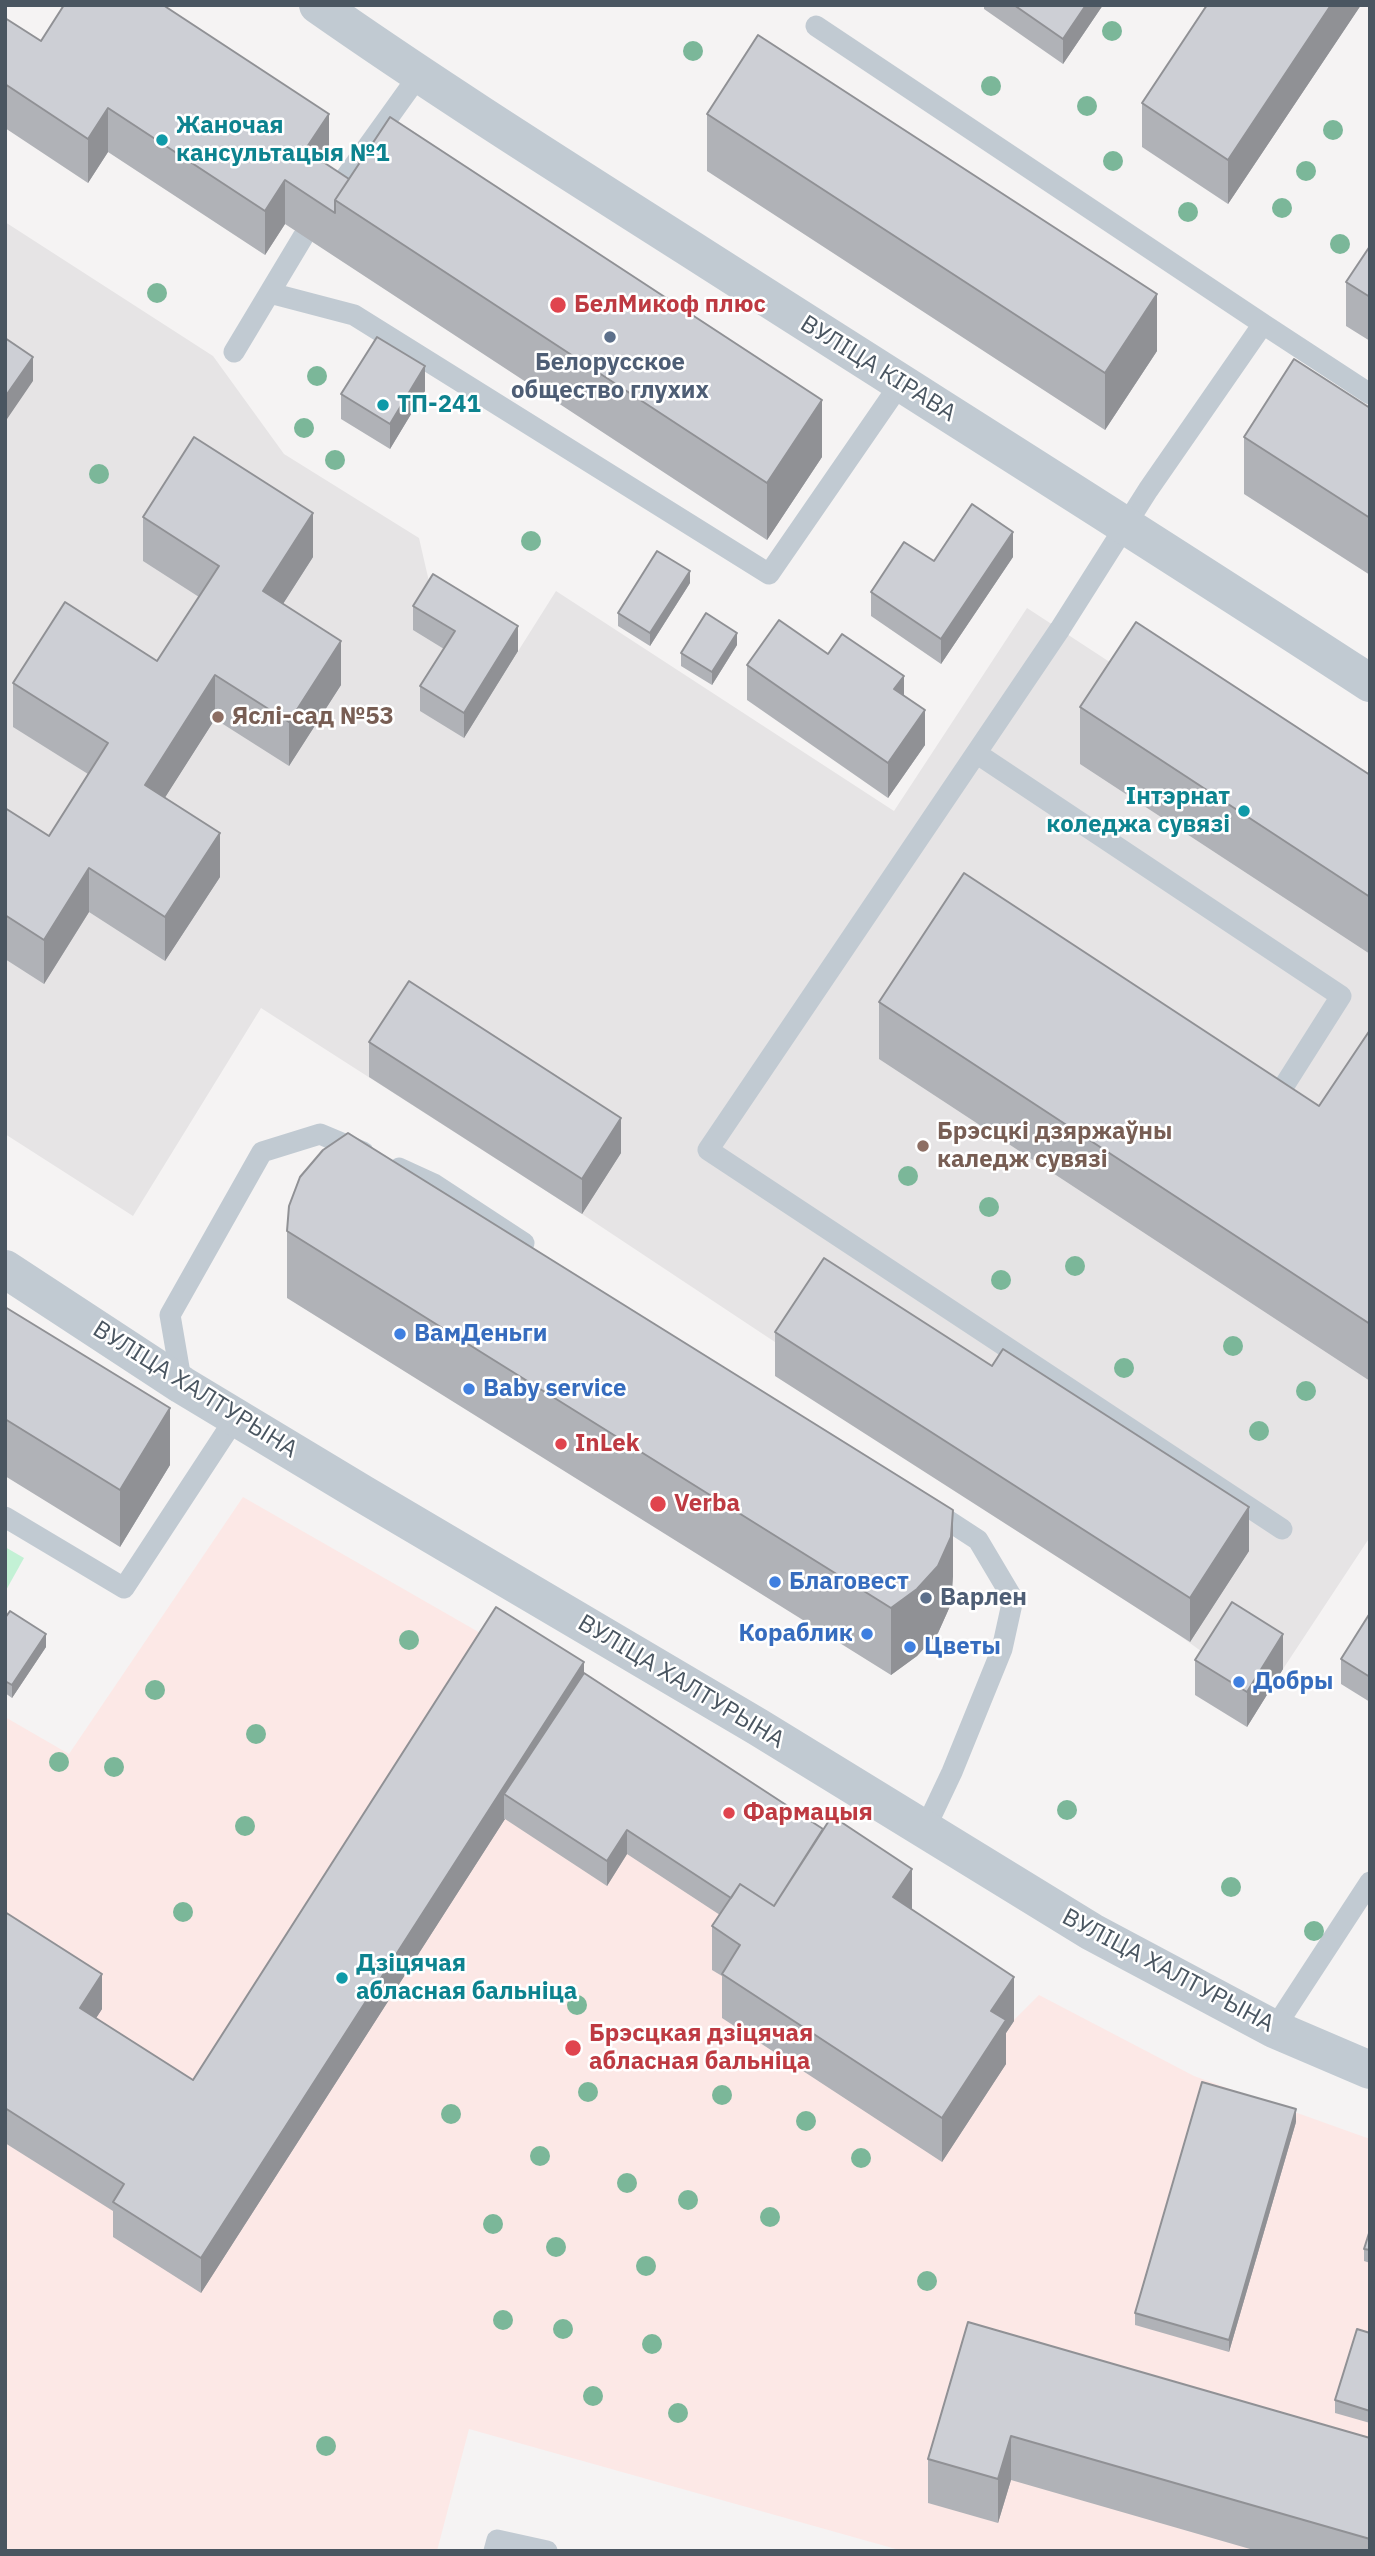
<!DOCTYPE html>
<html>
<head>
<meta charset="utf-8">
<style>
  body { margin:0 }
  #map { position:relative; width:1375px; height:2556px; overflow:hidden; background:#f5f3f3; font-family:"IBM Plex Sans",sans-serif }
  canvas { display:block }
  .frame { position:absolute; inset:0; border:7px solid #4a5661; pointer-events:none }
</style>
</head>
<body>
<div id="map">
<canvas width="1375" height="2556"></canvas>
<div class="frame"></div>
</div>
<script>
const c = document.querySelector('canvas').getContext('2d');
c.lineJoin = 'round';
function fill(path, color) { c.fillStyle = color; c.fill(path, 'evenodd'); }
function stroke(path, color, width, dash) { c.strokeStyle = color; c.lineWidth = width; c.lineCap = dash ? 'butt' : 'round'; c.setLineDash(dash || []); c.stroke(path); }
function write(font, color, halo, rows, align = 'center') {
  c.font = font + ' "IBM Plex Sans",sans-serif'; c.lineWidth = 5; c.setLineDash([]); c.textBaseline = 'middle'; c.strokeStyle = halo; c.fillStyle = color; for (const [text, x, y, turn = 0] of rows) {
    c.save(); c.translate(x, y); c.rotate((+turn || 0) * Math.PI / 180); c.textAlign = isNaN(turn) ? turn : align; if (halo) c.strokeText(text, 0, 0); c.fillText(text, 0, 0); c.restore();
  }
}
fill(new Path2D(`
  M5 222 213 356 284 454 419 538 433 599 455 656 464 737 556 591 894 811 1027 608 1370 832V1537L1283 1669 1216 1662 790 1352 582 1214 261 1008 133 1216 5 1134Z`), '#e6e4e5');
fill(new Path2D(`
  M243 1497 496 1642 1013 2021 1039 1995 1194 2076 1370 2139V2551H903L469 2429 437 2551H5V1717L69 1754Z`), '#fce8e6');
fill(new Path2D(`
  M5 1547 24 1558 5 1592Z`), '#c3f1d5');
stroke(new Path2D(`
  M816 26 1263 324 1148 490 1060 629 708 1150 1282 1529
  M330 199 419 75
  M270 293 354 315 769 574 900 384
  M1263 324 1370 394
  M234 352 303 237
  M976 753 1341 996 1277 1097
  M399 1168 434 1184 524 1243
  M182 1385 170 1315 262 1152 320 1134 363 1152
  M5 1517 124 1588 236 1417
  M925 1829 952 1772 1002 1649 1013 1599 978 1540 929 1508
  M1274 2029 1370 1882
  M494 2551 497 2540 547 2551`), '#c1cad2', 21);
stroke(new Path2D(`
  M318 5C438 89 562 167 686 246 914 392 1143 535 1370 683
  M5 1269 182 1385 363 1494 758 1727 1092 1932 1274 2029 1370 2070`), '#c1cad2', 38);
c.fillStyle = '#7bb799';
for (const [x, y] of [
  [1112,31],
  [693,51],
  [991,86],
  [1087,106],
  [1333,130],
  [1113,161],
  [1306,171],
  [1282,208],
  [1188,212],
  [1340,244],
  [157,293],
  [317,376],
  [304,428],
  [335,460],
  [99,474],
  [531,541],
  [908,1176],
  [989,1207],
  [1075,1266],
  [1001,1280],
  [1233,1346],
  [1124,1368],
  [1306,1391],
  [1259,1431],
  [409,1640],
  [155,1690],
  [256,1734],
  [59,1762],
  [114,1767],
  [1067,1810],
  [245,1826],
  [1231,1887],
  [183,1912],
  [1314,1931],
  [577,2005],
  [588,2092],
  [722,2095],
  [451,2114],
  [806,2121],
  [540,2156],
  [861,2158],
  [627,2183],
  [688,2200],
  [770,2217],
  [493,2224],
  [556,2247],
  [646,2266],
  [927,2281],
  [503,2320],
  [563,2329],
  [652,2344],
  [593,2396],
  [678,2413],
  [326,2446]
]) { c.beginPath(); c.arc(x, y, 10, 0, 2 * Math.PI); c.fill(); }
fill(new Path2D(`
  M984 5H1103L1063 64 984 9Z
  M1207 5H1361L1228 204 1142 147V103Z
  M5 18 41 41 329 158 325 163 349 179 822 457 767 540 285 224 265 255 108 152 88 183 5 128Z
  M707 114 1157 351 1105 430 707 171Z
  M1370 246V341L1346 326V282Z
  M425 391 390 449 341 419V394Z
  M1370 408V575L1244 494V437Z
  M143 517 313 557 283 604 341 685 289 766 215 719 165 797 220 877 165 961 89 912 44 984 5 959V808L49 836 88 774 13 727V683L157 661 199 597 143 561Z
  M1013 557 941 664 871 616V592L934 561Z
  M690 583 650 646 618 626V613Z
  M413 606 518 651 464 738 420 711V686L444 649 413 630Z
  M737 645 712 685 681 666V653Z
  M828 654 904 695 925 745 888 798 747 700V665Z
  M1080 707 1370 775V954L1080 764Z
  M879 1002 1319 1106 1370 1030V1381L879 1059Z
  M369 1042 621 1153 582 1214 369 1077Z
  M287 1231 953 1576 951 1604 938 1633 917 1656 891 1675 287 1298Z
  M5 1307 170 1465 120 1547 5 1476Z
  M775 1332 1249 1551 1190 1642 775 1376Z
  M1370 1613V1702L1341 1684V1659Z
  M5 1618 46 1647 12 1698 5 1693Z
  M1195 1660 1283 1669 1247 1727 1195 1695Z
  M584 1673 912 1910 1014 2021 1006 2033V2064L942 2162 722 2018V1976L712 1970V1926L720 1915 627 1854 607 1886 505 1819 201 2293 113 2237V2211L5 2143V1912L102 2009 96 2018 193 2080Z
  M1296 2122 1229 2352 1135 2325V2313Z
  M1370 2230V2263L1364 2261V2249Z
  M968 2322 1370 2438V2551H1257L1011 2480 998 2523 928 2503V2459Z
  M1370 2333V2423L1335 2413V2400Z`), '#b0b2b7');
fill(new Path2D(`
  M1086 5H1103L1063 64V39Z
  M1331 5H1361L1228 204V160Z
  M108 108V152L88 183V139Z
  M329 114V158L305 194V150Z
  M285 180V224L265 255V211Z
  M1157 294V351L1105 430V373Z
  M33 357V381L5 422V397Z
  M425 366V391L390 449V424Z
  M822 400V457L767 540V483Z
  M313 513V557L263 635V591Z
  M1013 532V557L941 664V639Z
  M690 571V583L650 646V633Z
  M518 626V651L464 738V713Z
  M737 633V645L712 685V672Z
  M341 641V685L289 766V722Z
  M215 675V719L145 829V785Z
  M904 676V711L894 689Z
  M925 710V745L888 798V763Z
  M220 833V877L165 961V917Z
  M89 868V912L44 984V940Z
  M621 1118V1153L582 1214V1179Z
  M170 1408V1465L120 1547V1490Z
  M1249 1507V1551L1190 1642V1598Z
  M953 1510V1576L951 1604 938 1633 917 1656 891 1675V1608Z
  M46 1634V1647L12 1698V1685Z
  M1283 1634V1669L1247 1727V1692Z
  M584 1662V1698L504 1794V1819H505L201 2293V2258Z
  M627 1830V1854L607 1886V1861Z
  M912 1869V1913L893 1897Z
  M102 1974V2009L80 2043V2008Z
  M1014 1977V2021L1006 2033V2064L942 2162V2118L991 2011Z
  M1296 2109V2122L1229 2352V2340Z
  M1011 2436V2480L998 2523V2479Z`), '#909195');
const building = new Path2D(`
  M64 5H163L329 114 305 150 349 179 335 200V213L285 180 265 211 108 108 88 139 5 84V18L41 41Z
  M1014 5H1086L1063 39Z
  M1207 5H1331L1228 160 1142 103Z
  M758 35 1157 294 1105 373 707 114Z
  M390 117 822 400 767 483 335 200Z
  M1370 246V297L1346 282Z
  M377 337 425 366 390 424 341 394Z
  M5 338 33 357 5 397Z
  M1294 359 1370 408V518L1244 437Z
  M194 437 313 513 263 591 341 641 289 722 215 675 145 785 220 833 165 917 89 868 44 940 5 915V808L49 836 108 743 13 683 65 602 157 661 219 566 143 517Z
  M972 504 1013 532 941 639 871 592 904 542 934 561Z
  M657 551 690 571 650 633 618 613Z
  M433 574 518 626 464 713 420 686 455 631 413 606Z
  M706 613 737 633 712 672 681 653Z
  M779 620 828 654 842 634 904 676 894 689 925 710 888 763 747 665Z
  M1136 622 1370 775V897L1080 707Z
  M964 873 1319 1106 1370 1030V1324L879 1002Z
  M409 981 621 1118 582 1179 369 1042Z
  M348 1133 953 1510 951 1537 938 1566 917 1589 891 1608 287 1231 289 1206 300 1177 323 1150Z
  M824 1258 992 1366 1003 1349 1249 1507 1190 1598 775 1332Z
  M5 1307 170 1408 120 1490 5 1419Z
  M1232 1602 1283 1634 1247 1692 1195 1660Z
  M496 1607 584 1662 201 2258 113 2202 124 2184 5 2108V1912L102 1974 80 2008 193 2080Z
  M10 1611 46 1634 12 1685 5 1681V1618Z
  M1370 1613V1677L1341 1659Z
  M584 1673 823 1829 774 1906 740 1884 731 1898 627 1830 607 1861 504 1794Z
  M832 1816 912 1869 893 1897 1014 1977 991 2011 1006 2020 942 2118 722 1974 740 1945 712 1926 740 1884 774 1906Z
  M1202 2082 1296 2109 1229 2340 1135 2313Z
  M1370 2230V2250L1364 2249Z
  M968 2322 1370 2438V2539L1011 2436 998 2479 928 2459Z
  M1357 2329 1370 2333V2411L1335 2400Z`);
fill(building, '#cdcfd5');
stroke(building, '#909195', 2);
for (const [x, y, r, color] of [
  [162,140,7,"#0f9aa8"],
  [558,305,9,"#e0444e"],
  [610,337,7,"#5c6f8a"],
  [383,405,7,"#0f9aa8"],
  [218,717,7,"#8d6e63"],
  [1244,811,7,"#0f9aa8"],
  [923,1146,7,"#8d6e63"],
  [400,1334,7,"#3f7fe0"],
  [469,1389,7,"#3f7fe0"],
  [561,1444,7,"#e0444e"],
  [658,1504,9,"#e0444e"],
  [775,1582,7,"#3f7fe0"],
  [926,1598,7,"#5c6f8a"],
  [867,1634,7,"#3f7fe0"],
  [910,1647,7,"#3f7fe0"],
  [1239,1682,7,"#3f7fe0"],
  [729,1813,7,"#e0444e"],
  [342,1978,7,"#0f9aa8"],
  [573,2048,9,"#e0444e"]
]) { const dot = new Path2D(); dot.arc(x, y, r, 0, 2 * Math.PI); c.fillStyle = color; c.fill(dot); stroke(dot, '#fff', 2.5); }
write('bold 24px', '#0d838f', '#fff', [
  ["Жаночая",176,126],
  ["кансультацыя №1",176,154],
  ["ТП-241",397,405],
  ["Інтэрнат",1230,797,"right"],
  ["коледжа сувязі",1230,825,"right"],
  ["Дзіцячая",356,1964],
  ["абласная бальніца",356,1992]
], 'left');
write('bold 24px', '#be3a42', '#fff', [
  ["БелМикоф плюс",574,305],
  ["InLek",575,1444],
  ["Verba",674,1504],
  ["Фармацыя",743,1813],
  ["Брэсцкая дзіцячая",589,2034],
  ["абласная бальніца",589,2062]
], 'left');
write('bold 24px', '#4e5e75', '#fff', [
  ["Белорусское",610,363],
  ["общество глухих",610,391],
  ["Варлен",940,1598,"left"]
]);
write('24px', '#4a5661', '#fff', [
  ["ВУЛІЦА КІРАВА",878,369,32],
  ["ВУЛІЦА ХАЛТУРЫНА",195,1390,32],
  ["ВУЛІЦА ХАЛТУРЫНА",681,1682,31],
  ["ВУЛІЦА ХАЛТУРЫНА",1168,1971,28]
]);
write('bold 24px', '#785e54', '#fff', [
  ["Яслі-сад №53",232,717],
  ["Брэсцкі дзяржаўны",937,1132],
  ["каледж сувязі",937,1160]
], 'left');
write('bold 24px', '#366cbe', '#fff', [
  ["ВамДеньги",414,1334],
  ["Baby service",483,1389],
  ["Благовест",789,1582],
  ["Кораблик",853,1634,"right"],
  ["Цветы",924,1647],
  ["Добры",1253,1682]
], 'left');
</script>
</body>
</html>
